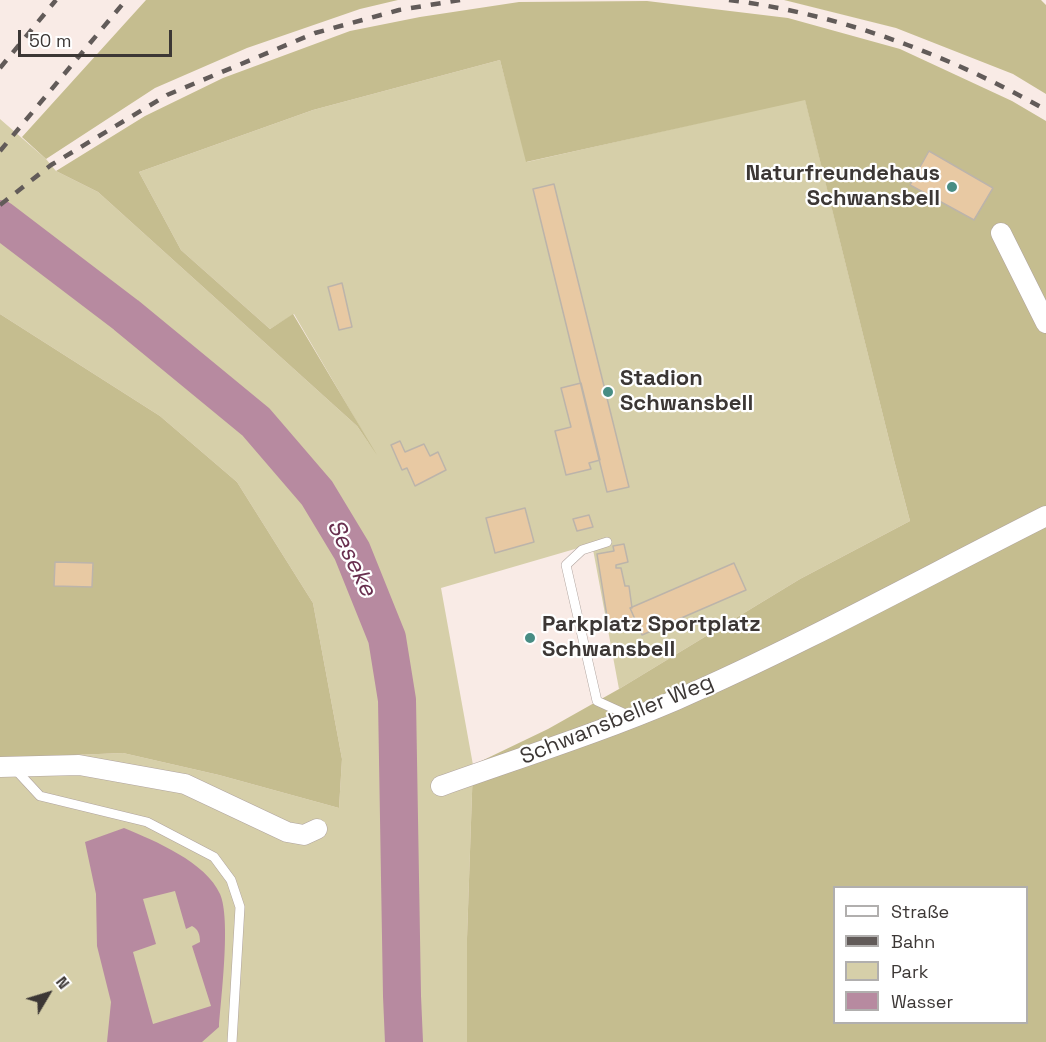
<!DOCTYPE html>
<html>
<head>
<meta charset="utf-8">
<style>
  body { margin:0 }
  #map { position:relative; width:1046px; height:1042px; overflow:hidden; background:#f9ebe6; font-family:"Space Grotesk",sans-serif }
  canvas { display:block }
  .legend { position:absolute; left:833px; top:886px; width:195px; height:138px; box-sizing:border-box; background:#fff; border:2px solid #b1afae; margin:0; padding:8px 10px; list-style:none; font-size:18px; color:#3c3735 }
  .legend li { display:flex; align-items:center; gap:12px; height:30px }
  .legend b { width:30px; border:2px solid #b1afae }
  .north { position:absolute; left:18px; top:964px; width:60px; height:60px; -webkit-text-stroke:4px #fff; paint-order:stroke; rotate:52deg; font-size:16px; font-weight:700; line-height:24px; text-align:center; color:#3c3735 }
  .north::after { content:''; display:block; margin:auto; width:21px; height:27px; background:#3c3735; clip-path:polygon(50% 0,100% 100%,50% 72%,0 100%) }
  .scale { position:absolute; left:18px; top:30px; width:154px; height:27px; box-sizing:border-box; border:3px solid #3c3735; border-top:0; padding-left:8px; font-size:18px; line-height:21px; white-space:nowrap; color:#3c3735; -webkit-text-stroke:4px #fff; paint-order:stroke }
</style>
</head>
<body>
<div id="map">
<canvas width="1046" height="1042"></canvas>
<ul class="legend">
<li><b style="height:8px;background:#fff"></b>Straße</li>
<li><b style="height:8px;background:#625b59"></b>Bahn</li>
<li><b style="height:16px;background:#d6cfa9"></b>Park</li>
<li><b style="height:16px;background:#b78aa0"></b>Wasser</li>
</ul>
<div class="north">N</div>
<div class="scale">50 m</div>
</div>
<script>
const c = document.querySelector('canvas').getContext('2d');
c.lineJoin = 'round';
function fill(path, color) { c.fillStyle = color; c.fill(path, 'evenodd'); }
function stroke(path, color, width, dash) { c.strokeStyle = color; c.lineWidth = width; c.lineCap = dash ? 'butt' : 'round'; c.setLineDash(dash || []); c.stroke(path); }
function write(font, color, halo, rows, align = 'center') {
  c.font = font + ' "Space Grotesk",sans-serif'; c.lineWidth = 4.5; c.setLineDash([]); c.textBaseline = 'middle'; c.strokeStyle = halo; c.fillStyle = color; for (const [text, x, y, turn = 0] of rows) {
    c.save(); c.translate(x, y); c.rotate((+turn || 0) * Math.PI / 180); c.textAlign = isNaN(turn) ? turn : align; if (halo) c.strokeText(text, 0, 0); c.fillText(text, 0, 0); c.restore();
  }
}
fill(new Path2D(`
  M500 60 527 162 805 99 894 460 910 521 800 579 619 689 592 544 441 588 473 765 467 938V1042H0V758L123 753 219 775 339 808 342 759 313 603 237 482 160 416 0 314V119L46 159 56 171 98 192 357 426 371 446 294 314 270 329 181 250 139 172 313 110Z`), '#d6cfa9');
fill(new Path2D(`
  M146 0H398L360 9 247 48 155 88 46 159 22 137Z
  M784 0H1041L1046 5V94L1013 74 896 28Z
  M647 1 788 18 900 49 1012 101 1046 121V1042H467V938L473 765 548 729 619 689 800 579 910 521 894 460 805 100 526 162 500 60 313 110 139 172 181 250 270 329 293 314 377 455 357 426 98 192 56 171 145 116 223 78 350 31 420 17 519 2ZM834 888H1026V1022H834Z
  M0 314 160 416 237 482 313 603 342 759 339 808 219 775 123 753 0 758Z`), '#c5bd8f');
fill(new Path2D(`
  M124 828C155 841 206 862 220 894 231 919 221 997 219 1027L202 1042H107L111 1002 97 946 96 894 85 842ZM175 891 186 929 192 926C198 929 200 934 200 942L192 946 211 1006 153 1024 133 952 156 944 143 899Z`), '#b78aa0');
stroke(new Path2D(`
  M0 219 126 315 256 422 317 493 352 551 387 638 397 700 402 996 404 1042`), '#b78aa0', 38);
const building = new Path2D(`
  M929 151 993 188 974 220 910 185Z
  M554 184 629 487 607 492 533 189Z
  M342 283 352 327 339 330 328 287Z
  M581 383 600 460 589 463 591 469 566 475 555 431 571 427 561 388Z
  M400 441 405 452 424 444 430 456 438 452 446 470 415 486 407 468 402 470 391 445Z
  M525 508 534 542 495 553 486 518Z
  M589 515 593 527 577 531 573 519Z
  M624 544 628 562 616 565V568H621L625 586H629L632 608H630L637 624 609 629 597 554 614 551 613 546Z
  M55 562 93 563 92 587 54 586Z
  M734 563 746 590 642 635 630 608Z`);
fill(building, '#e8c9a3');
stroke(building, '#bcb4aa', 1.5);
const service = new Path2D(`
  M607 542 582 550 566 565 597 701 630 716
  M15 769 40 796 147 822 214 857 231 880 240 907 232 1042`);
const minor = new Path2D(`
  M1001 233 1046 323
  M0 767 79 765 185 784 287 832 304 835 317 829
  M441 786C519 758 599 733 676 700 802 645 923 578 1046 516`);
stroke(service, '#b0a49f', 10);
stroke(minor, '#b0a49f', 21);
stroke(service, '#fff', 9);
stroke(minor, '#fff', 20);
stroke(new Path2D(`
  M729 0C840 14 949 55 1046 110
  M0 68 56 0
  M0 151 126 0
  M0 205 51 165 167 95 315 33 399 10 460 0`), '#625b59', 4.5, [10, 10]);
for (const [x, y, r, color] of [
  [952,187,6,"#488d84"],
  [608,392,6,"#488d84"],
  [530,638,6,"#488d84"]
]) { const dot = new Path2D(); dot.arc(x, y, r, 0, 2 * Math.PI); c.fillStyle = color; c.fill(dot); stroke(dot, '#fff', 2); }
write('bold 22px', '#3c3735', '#fff', [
  ["Naturfreundehaus",940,174,"right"],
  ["Schwansbell",940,199,"right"],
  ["Stadion",620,379],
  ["Schwansbell",620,404],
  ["Parkplatz Sportplatz",542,625],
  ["Schwansbell",542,650]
], 'left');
write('22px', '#3c3735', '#fff', [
  ["Schwansbeller Weg",617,720,-22]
]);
write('italic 24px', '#692f4f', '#fff', [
  ["Seseke",351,558,64]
]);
</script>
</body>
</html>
